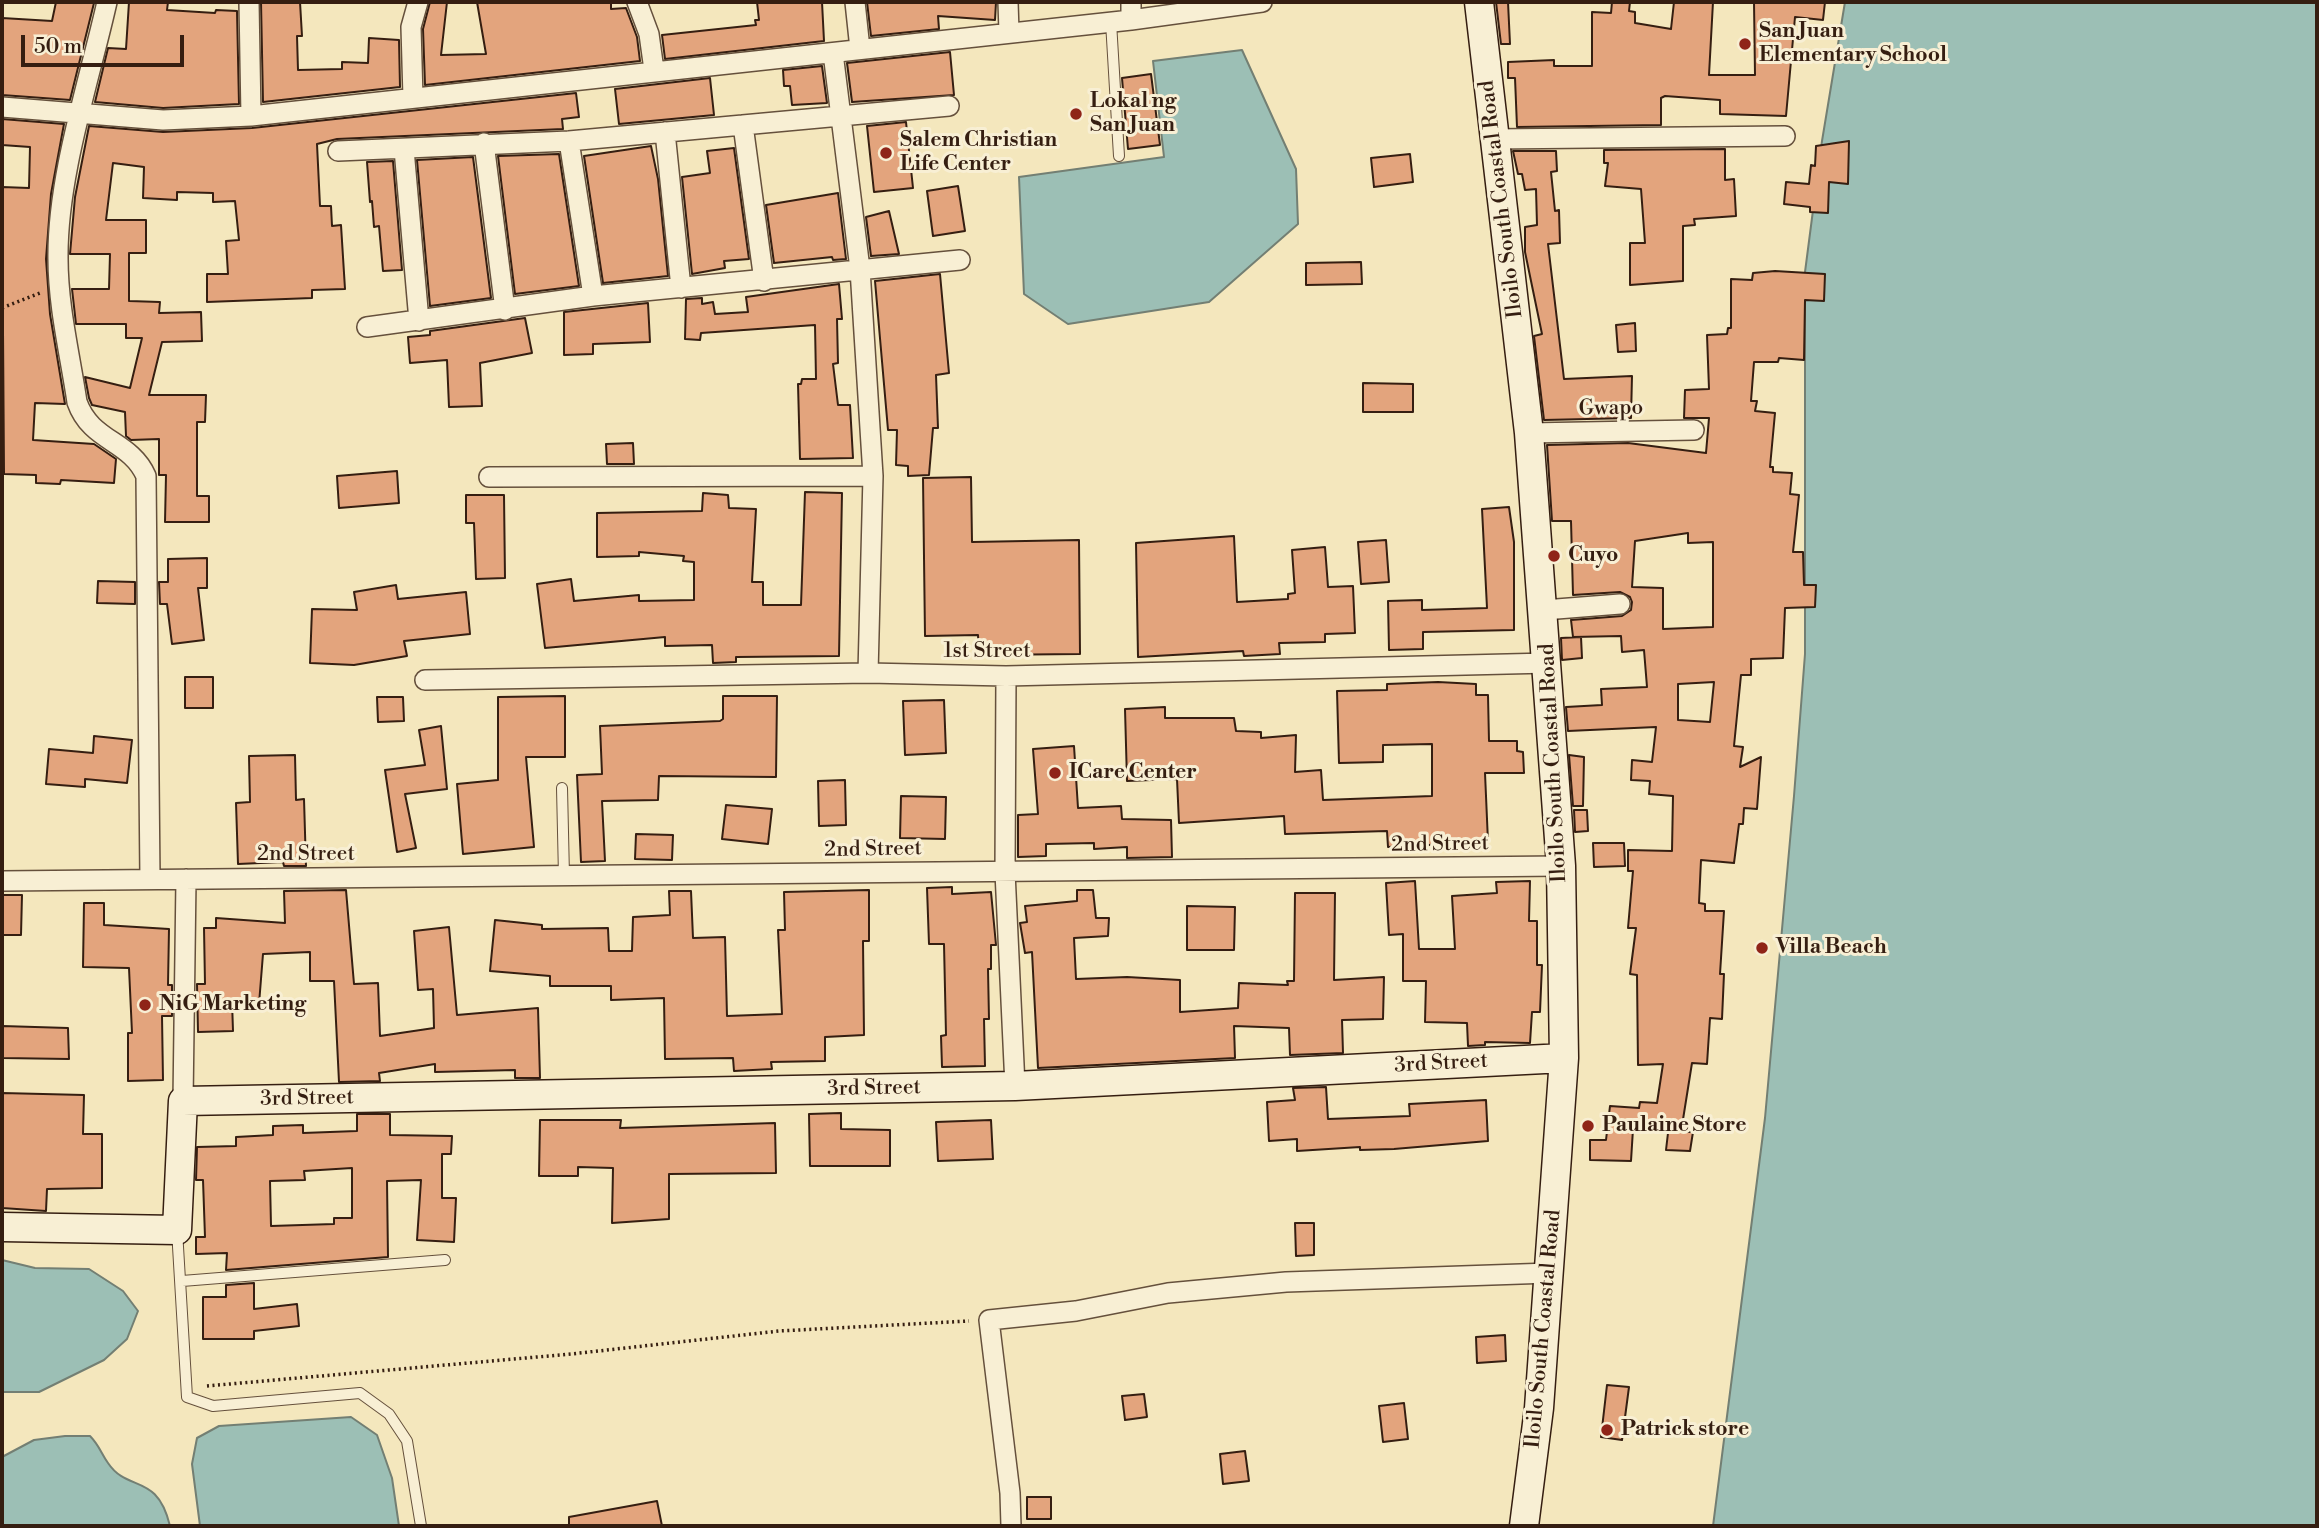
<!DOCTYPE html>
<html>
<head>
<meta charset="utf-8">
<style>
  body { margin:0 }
  #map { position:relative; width:2319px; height:1528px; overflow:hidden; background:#f4e7bd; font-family:"Libre Bodoni",serif }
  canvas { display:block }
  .frame { position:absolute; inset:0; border:4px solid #351e11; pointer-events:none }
  .scale { position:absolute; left:21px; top:35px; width:163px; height:32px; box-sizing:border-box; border:4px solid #351e11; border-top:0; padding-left:9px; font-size:21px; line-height:24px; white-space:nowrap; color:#351e11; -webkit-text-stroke:5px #f8efd4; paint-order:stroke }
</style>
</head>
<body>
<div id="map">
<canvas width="2319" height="1528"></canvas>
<div class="frame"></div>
<div class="scale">50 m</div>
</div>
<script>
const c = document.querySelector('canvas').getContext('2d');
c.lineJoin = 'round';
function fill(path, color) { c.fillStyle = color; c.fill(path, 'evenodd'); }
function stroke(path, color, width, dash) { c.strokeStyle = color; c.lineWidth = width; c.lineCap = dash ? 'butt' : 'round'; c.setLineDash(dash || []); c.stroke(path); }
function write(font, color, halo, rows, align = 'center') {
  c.font = font + ' "Libre Bodoni",serif'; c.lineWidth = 6; c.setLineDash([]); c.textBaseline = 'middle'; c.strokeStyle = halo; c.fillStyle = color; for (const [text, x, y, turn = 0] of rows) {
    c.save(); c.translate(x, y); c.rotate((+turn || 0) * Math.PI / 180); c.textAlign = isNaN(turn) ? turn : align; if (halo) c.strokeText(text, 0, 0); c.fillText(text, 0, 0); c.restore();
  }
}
const water = new Path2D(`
  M1845 2H2317V1526H1713L1765 1118 1794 796 1805 654V272L1822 141Z
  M1242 50 1296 169 1298 224 1209 302 1068 324 1024 294 1019 177 1164 157 1153 61Z
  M2 1260 35 1268 89 1269 123 1291 138 1311 127 1339 104 1360 39 1392H2Z
  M351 1417 377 1435 392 1478 399 1526H200L192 1464 197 1438 219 1426Z
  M65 1436H90C99 1445 101 1453 108 1463 128 1493 157 1472 170 1526H2V1457L34 1440Z`);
fill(water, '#9cbfb5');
stroke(water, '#737f73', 2);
const building = new Path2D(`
  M56 2 94 3 70 100 2 95V18L52 21Z
  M129 2H168L167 10 215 13 216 10 237 11 239 104 163 108 95 102 108 48 126 49Z
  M261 2H300L302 36H297L298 70 342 69V62L368 63 369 38 399 40 400 87 263 102Z
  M430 2H447L441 55 486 54 477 2H611V9L626 8 637 37 640 61 425 85 423 29Z
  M757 2H822L824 41 665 59 662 35 756 25 755 20H759Z
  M867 2H996L995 20 938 16 939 29 871 36Z
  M1496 2H1508L1510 44H1501Z
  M1612 2H1630L1629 11 1635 12V23L1671 29 1674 2H1713L1709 75H1755L1754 2H1825L1823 20 1795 17 1786 116 1720 114V100L1665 96 1661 98V125L1517 127 1515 78H1508V62L1554 60V66H1592V12L1611 13Z
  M950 52 954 95 852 102 847 63Z
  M822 66 827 103 792 105 790 86H784L783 70Z
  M1151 74 1160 145 1128 149 1122 78Z
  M710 78 714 115 619 124 615 89Z
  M576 93 579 117 562 119 563 129 337 139 317 144 320 206H331L332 226 341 225 345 289 312 290V298L207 302V274H228L226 241 239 240 235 201 213 202V193L177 192V200L143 198 144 167 113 163 106 220H146V253H129V301L160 302 159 313 201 312 202 341 162 342 149 395H206L205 422H197V496H209V522H165L166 475H159V439L131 440 126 436 125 412 92 405 89 398 85 377 130 388 142 338H126V324H76L72 289H109L110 254H70L75 197 89 126 163 132 252 128Z
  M2 119 64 124 51 194 46 259 50 314 65 404 35 403 33 440 94 444 116 459 114 483 61 480 60 484 36 483V475L4 474 2 187 29 188 30 147 2 145Z
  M906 122 913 188 874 192 867 126Z
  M1849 141 1848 184 1829 182 1828 213 1810 212V207L1784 204 1786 182 1809 184 1811 165 1815 166 1816 146Z
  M651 146 658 179 668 276 603 283 584 156Z
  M734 148 749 259 724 261 725 268 692 274 682 177 710 173 707 151Z
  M1725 149V180L1734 179 1736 216 1694 219 1695 225 1683 226V281L1630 285V243H1645L1641 189 1605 186 1608 163H1604V150Z
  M1513 151H1556L1557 171 1551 172 1555 211 1559 210 1560 243 1548 244 1564 379 1632 376 1631 418 1544 420 1534 336 1542 334 1525 252V227L1537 225 1536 189 1525 190 1522 174H1518Z
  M559 154 579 286 515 294 498 156Z
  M1410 154 1413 182 1374 187 1371 158Z
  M473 157 491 298 430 306 417 160Z
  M393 161 402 270 383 271 379 226 374 227 372 201 370 202 367 162Z
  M958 186 965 231 933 236 927 191Z
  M838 193 846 259 833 260 832 257 774 263 766 205Z
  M889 211 899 254 871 256 866 217Z
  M1361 262 1362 284 1306 285V263Z
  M1775 271 1825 274 1824 301 1805 300 1804 360 1779 358 1778 362H1754L1751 401H1757L1755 411 1775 413 1770 467H1773V472L1792 473 1790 494 1799 495 1793 552H1803L1804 585H1816L1815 607 1785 608 1783 658 1751 659V675H1741L1734 746 1743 747 1740 767 1761 757 1757 809 1744 808 1743 824H1739L1734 863 1701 860 1699 903 1705 904V911H1724L1720 974H1724L1722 1019 1710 1018 1707 1064 1692 1063 1681 1132H1693L1690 1151 1666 1150 1668 1133 1633 1129 1631 1161 1590 1160V1140H1606L1610 1106 1639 1108 1640 1102 1657 1103 1663 1064 1638 1065 1637 975 1630 974 1636 928H1628L1633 871H1628V850L1672 851 1673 796 1649 794 1650 781 1631 780 1632 760 1652 762 1656 727 1568 731 1566 707 1602 705 1601 689 1647 687 1644 650 1622 652 1621 636 1573 637 1571 620 1622 616 1631 610 1632 602 1630 597 1620 592 1573 595 1571 521H1552L1547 445 1628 443 1706 453 1709 418H1684L1685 390 1709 389 1707 335 1727 334 1728 328H1731V279L1752 280 1753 273ZM1688 533V543L1713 542V627L1663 629V588L1632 587 1635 541ZM1714 682 1710 722 1678 720V684Z
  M940 274 949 373 936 375 938 428H933L929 475 908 476V466L896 465 897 430H888L875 281Z
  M839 284 842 319H837L838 363 833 364 838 405H850L853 458 800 459 798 384H801L802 379H816L815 325 701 333 700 340 685 339 686 299 702 298V304L713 302 715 314 748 312 746 297Z
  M648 303 650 342 593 344V354L564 355V312Z
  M525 318 532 353 480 363 482 406 449 407 447 360 410 363 408 337 430 335V331Z
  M1635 323 1636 351 1618 352 1616 325Z
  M1363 383 1413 384V412H1363Z
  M633 443 634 464H607L606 444Z
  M397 471 399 503 339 508 337 476Z
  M971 477 972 542 1079 540 1080 654 979 655 978 635 925 636 923 478Z
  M805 492 842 493 839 656 736 657V662L713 663 712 645 665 646V637L545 648 537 584 571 579 574 601 639 595V601L694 600V562L683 561 684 556 639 552V556L597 557V513L702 511 703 493 728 495 729 508 756 509 752 582H763V605H801Z
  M466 495H504L505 578 476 579 474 523H466Z
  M1509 507 1514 542V630L1423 632V649L1389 650 1388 601 1422 600V610L1487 608 1482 509Z
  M1234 536 1237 602 1288 599V594L1295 593 1292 550 1325 547 1328 587 1353 586 1355 633 1325 634V642L1279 643 1280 654 1244 656 1243 651 1138 657 1136 543Z
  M1386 540 1389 582 1361 584 1358 542Z
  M207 558V588H198L204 640 172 644 167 604H160L159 582H168V559Z
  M98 581 135 582V604L97 603Z
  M396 585 398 599 466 592 470 634 404 641 407 656 354 665 310 663 312 609 357 610 354 592Z
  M1581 637 1582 658 1562 660 1561 638Z
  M185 677H213V708H185Z
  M1438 682 1476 684V695H1488L1489 741H1517V751L1523 752 1524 773H1485L1488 842 1388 847 1387 831 1285 834 1284 816 1179 823 1177 779 1127 781 1125 709 1165 707V718H1234L1236 731 1261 732V738L1296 735 1295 772 1321 770 1323 800 1432 796V744L1383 745V762L1339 763 1337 691 1387 690V684Z
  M565 696V757H526L534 847 463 854 457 784 498 780V697Z
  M723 696H777L776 777 659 776 658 800 602 801 605 861 581 862 577 775 602 774 600 726 720 721 723 719Z
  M377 697H403L404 721 378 722Z
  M944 700 946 753 905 755 903 701Z
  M441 726 447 789 405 794 416 848 397 852 385 770 425 765 419 730Z
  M94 736 132 740 127 783 85 779V787L46 784 49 749 93 753Z
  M1074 746 1078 808 1121 806 1122 819 1171 820 1172 857 1127 858V847L1094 849V843L1046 844V856L1018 857V815L1038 814 1033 749Z
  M295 755 296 800 304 799 306 866H284L283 862 238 864 236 803 250 802 249 756Z
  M1569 755 1584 757 1583 806H1573Z
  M845 780 846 825 819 826 818 781Z
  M901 796 946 797 945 839 900 838Z
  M726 805 772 809 768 844 722 839Z
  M1574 810H1587L1588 831 1575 832Z
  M636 834 673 835 672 860 635 859Z
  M1593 843H1624L1625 866 1594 867Z
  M1415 881 1419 949H1455L1452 896 1497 893 1496 882 1530 881 1529 921H1537V965H1542L1540 1012H1532L1530 1043 1485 1042V1045L1468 1046 1467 1023 1425 1022 1426 981H1403V934L1389 935 1386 883Z
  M952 887V894L991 892 996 945H991V969H988L989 1019H984L985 1066 942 1067 941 1036 946 1035 944 944H929L927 888Z
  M346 890 354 984 378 983 380 1036 434 1028 433 989 418 990 414 931 449 927 457 1015 538 1008 540 1078H515V1070L435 1072V1064L379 1073 380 1081 339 1082 334 981H310V952L263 954 259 1004 232 1001 233 1031 198 1032 197 984H205L204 928H216V918L285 923 284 891Z
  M869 890V941H863L864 1035 825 1037V1061L771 1062 772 1069 734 1071 733 1058 665 1059 664 998 611 1000V986H550V976L490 971 495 920 542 925V929L608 928 609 951H632L633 917 670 915 669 891H691L693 938 725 937 727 1016 782 1014 778 930H785L784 892Z
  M1077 890H1093L1096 918H1109L1108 936 1074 938 1076 979 1127 977 1180 980V1012L1238 1008 1239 983 1288 985 1287 981H1294L1295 893H1335L1334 980 1384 977 1383 1019 1342 1020 1343 1053 1290 1055 1289 1028 1234 1026 1235 1058 1038 1068 1032 952 1025 953 1020 923 1027 922 1025 906 1077 901Z
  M2 895H22L21 935H2Z
  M84 903H104V925L169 929 168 985H172V1016H162L163 1080 128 1081V1033H132L129 968 83 967Z
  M1187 906 1235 907 1234 950H1187Z
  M2 1026 68 1028 69 1059 2 1058Z
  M1326 1087 1328 1119 1410 1116 1409 1104 1486 1100 1488 1141 1394 1149 1360 1150V1147L1297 1151V1139L1269 1141 1267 1102 1295 1100 1293 1088Z
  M2 1093 84 1095 83 1134H102V1188L47 1189 46 1211 2 1208Z
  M841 1113V1129L890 1130V1166H810L809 1114Z
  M357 1114H390V1135L452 1136 451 1154H442V1198H456L454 1242 417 1240 421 1180 387 1181 388 1257 226 1270 227 1253 196 1254V1237H205L203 1180H196L197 1147 236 1146V1137L273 1135V1126L303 1125V1133L357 1131ZM352 1168V1218H334V1224L271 1226 270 1181 305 1180 304 1171Z
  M540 1120H621L620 1128 775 1123 776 1173 669 1174V1219L612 1223 613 1168 578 1167V1176H539Z
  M991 1120 993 1159 938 1161 936 1122Z
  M1295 1223H1314V1255L1296 1256Z
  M254 1283V1309L297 1304 299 1326 254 1331V1339H203V1297H226V1285Z
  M1505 1335 1506 1361 1477 1363 1476 1337Z
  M1607 1385 1629 1387 1622 1440 1601 1437Z
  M1144 1394 1147 1417 1125 1420 1122 1396Z
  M1404 1403 1408 1439 1383 1442 1379 1406Z
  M1245 1451 1249 1481 1223 1484 1220 1454Z
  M1027 1497H1051V1519H1027Z
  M657 1501 662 1526H569V1517Z`);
fill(building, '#e3a47d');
stroke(building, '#351e11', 2);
const lane = new Path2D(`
  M1111 22 1119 156
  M562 788 564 876
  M177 1230 187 1397 213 1406 360 1393 389 1414 407 1441 421 1526
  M182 1281 445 1260`);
const street = new Path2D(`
  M107 2C89 82 57 177 58 259 58 306 70 355 77 402 91 442 130 440 146 476L150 879
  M249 2 251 116
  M637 2 649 34 654 70
  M855 2 860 49
  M1008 2 1009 32
  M1131 20V2
  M833 53 860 269 873 476 868 673
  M413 98 411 27 418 2
  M2 107 163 120 251 116 1131 20 1262 2
  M743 125 764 281
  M665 132 681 288
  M1495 139 1785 136
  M569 141 593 296
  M484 143 505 310
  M404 149 419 321
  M338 151 569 141 949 106
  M367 327 593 296 960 260
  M1529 433 1694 430
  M489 477 873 476
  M1544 610 1620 604
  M1006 676 1005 872 1015 1086
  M425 680 868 673 1006 676 1549 663
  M2 881 1561 866
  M183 1101 186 879
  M1011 1526 1010 1493 989 1320 1076 1311 1168 1293 1286 1282 1550 1273`);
const secondary = new Path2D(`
  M1479 2 1529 433 1561 866 1564 1058 1539 1408 1524 1526
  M2 1227 177 1230 183 1101 1015 1086 1564 1058`);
stroke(lane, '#65503c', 12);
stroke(street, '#65503c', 22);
stroke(secondary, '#351e11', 31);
stroke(new Path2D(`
  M2 308 40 293
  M207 1386 571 1354 779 1331 969 1321`), '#351e11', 3.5, [2, 3.5]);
stroke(lane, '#f8efd4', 10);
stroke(street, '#f8efd4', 19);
stroke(secondary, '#f8efd4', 28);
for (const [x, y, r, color] of [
  [1745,44,7,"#8f2418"],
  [1076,114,7,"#8f2418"],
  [886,153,7,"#8f2418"],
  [1554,556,7,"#8f2418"],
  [1055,773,7,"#8f2418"],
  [1762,948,7,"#8f2418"],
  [145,1005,7,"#8f2418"],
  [1588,1126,7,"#8f2418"],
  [1607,1430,7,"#8f2418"]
]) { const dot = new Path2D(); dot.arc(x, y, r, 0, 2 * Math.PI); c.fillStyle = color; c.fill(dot); stroke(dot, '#f8efd4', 2.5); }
write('bold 21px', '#351e11', '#f8efd4', [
  ["San Juan",1759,32],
  ["Elementary School",1759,56],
  ["Lokal ng",1090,102],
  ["San Juan",1090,126],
  ["Salem Christian",900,141],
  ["Life Center",900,165],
  ["Cuyo",1568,556],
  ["ICare Center",1069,773],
  ["Villa Beach",1776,948],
  ["NiG Marketing",159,1005],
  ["Paulaine Store",1602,1126],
  ["Patrick store",1621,1430]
], 'left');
write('21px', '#351e11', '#f8efd4', [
  ["Iloilo South Coastal Road",1502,199,-97],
  ["Gwapo",1611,409,-1],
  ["1st Street",987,652],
  ["Iloilo South Coastal Road",1554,763,-93],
  ["2nd Street",1440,845,-1],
  ["2nd Street",873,850,-1],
  ["2nd Street",306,855],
  ["3rd Street",1441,1064,-3],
  ["3rd Street",874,1089,-1],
  ["3rd Street",307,1099,-1],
  ["Iloilo South Coastal Road",1544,1329,-85]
]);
</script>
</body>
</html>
